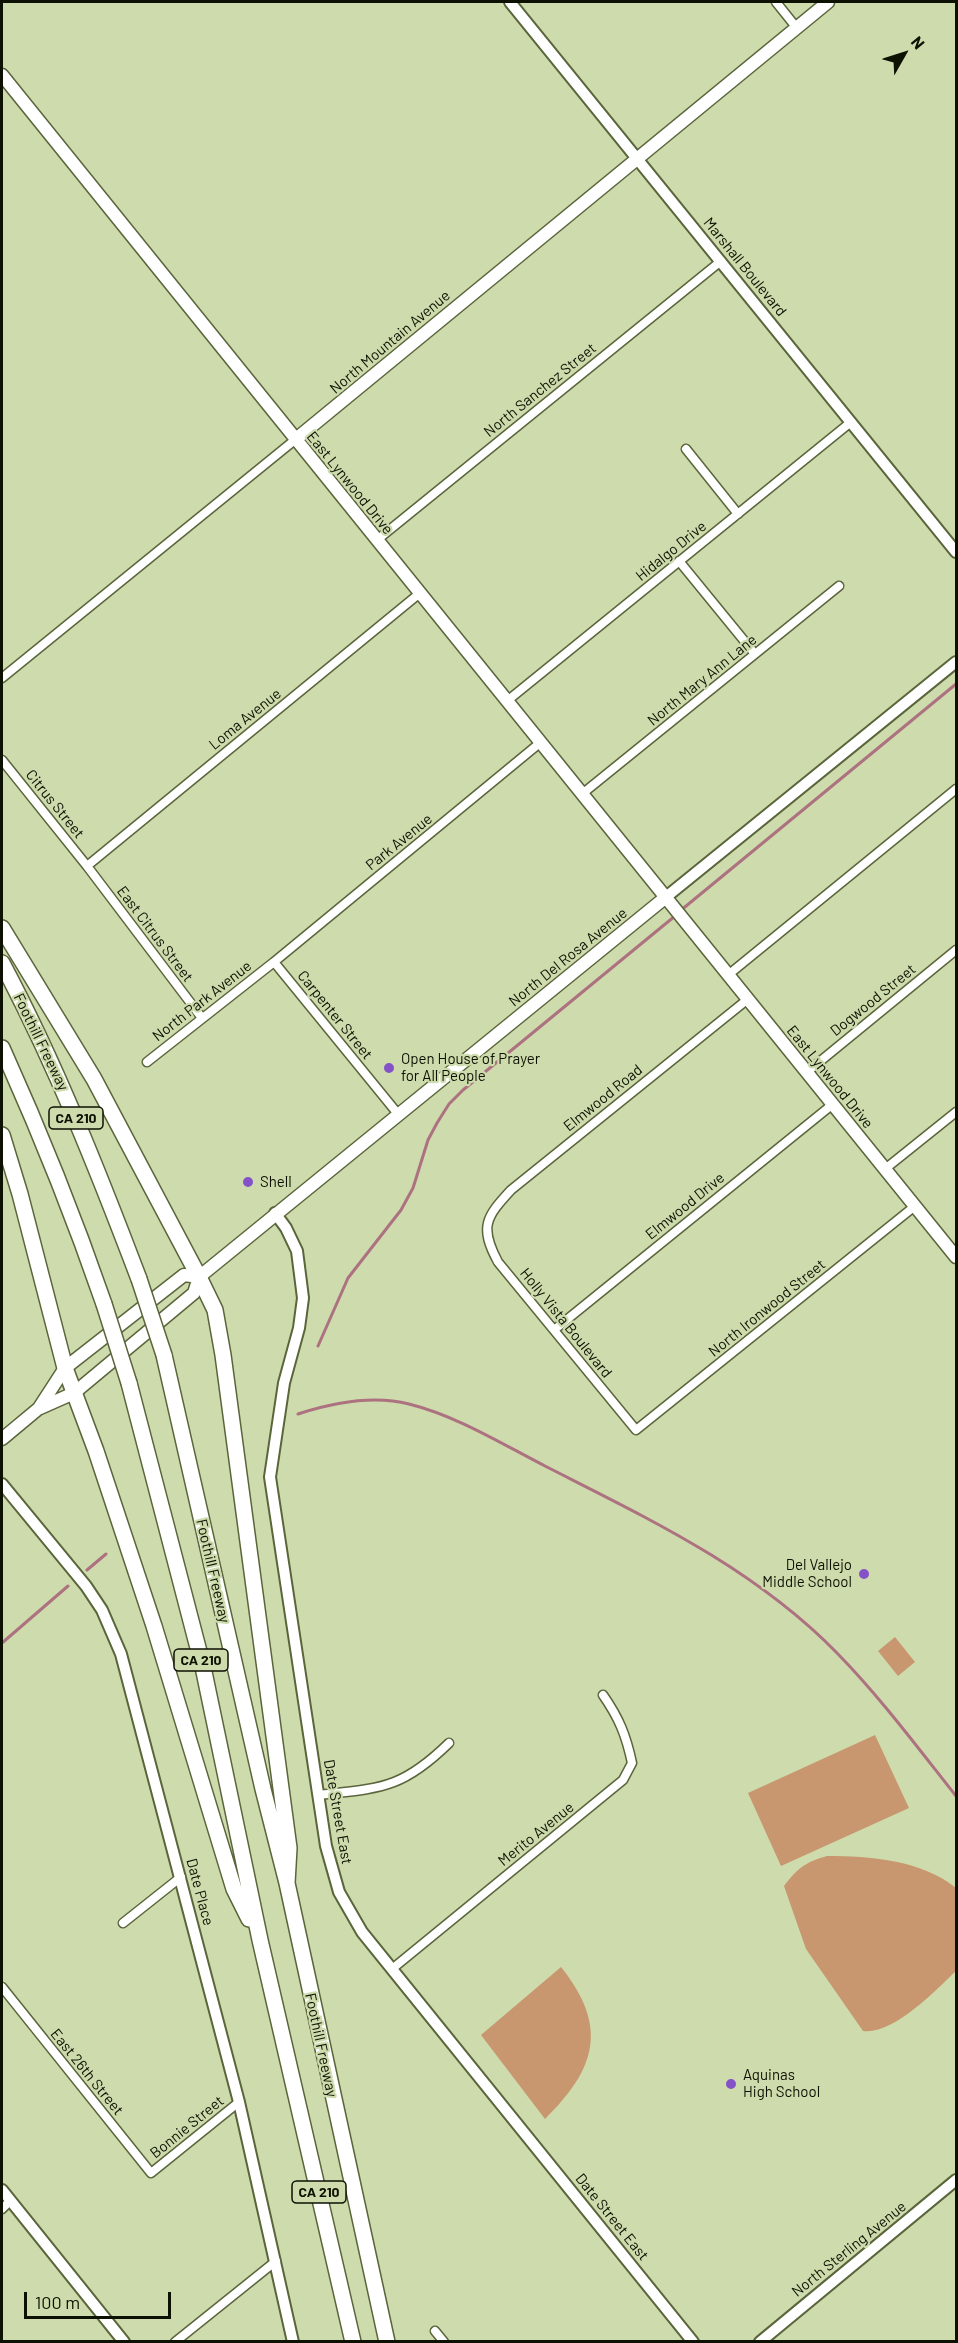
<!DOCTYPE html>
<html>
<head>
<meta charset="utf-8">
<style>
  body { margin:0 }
  #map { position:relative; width:958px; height:2343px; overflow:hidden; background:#cedbad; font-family:Barlow,sans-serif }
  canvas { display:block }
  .frame { position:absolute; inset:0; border:3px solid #0d1102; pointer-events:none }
  .north { position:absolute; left:874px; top:24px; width:60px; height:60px; -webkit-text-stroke:4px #cedbad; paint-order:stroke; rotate:51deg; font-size:16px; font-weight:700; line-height:24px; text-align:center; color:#0d1102 }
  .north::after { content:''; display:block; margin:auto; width:21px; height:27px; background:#0d1102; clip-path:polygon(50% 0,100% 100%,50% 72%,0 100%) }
  .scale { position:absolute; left:24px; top:2292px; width:147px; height:27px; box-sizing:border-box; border:3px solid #0d1102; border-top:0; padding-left:8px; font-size:18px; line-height:21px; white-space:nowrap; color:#0d1102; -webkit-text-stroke:4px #cedbad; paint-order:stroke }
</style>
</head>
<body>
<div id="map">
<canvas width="958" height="2343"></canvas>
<div class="frame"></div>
<div class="north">N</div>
<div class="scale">100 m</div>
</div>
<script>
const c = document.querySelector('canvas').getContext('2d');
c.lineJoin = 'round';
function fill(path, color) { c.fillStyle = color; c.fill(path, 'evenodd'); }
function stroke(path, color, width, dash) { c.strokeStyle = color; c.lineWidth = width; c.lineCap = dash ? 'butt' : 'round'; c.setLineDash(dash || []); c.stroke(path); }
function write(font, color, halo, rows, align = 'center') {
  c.font = font + ' Barlow,sans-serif'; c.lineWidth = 4.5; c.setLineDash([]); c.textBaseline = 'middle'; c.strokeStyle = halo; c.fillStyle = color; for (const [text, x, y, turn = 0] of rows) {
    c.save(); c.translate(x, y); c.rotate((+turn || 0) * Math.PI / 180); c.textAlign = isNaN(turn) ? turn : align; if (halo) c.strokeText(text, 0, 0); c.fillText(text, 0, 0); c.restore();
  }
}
fill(new Path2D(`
  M895 1637 915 1662 898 1676 878 1651Z
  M875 1735 909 1808 781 1866 748 1793Z
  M827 1856C869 1856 922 1860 956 1888V1971C935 1991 893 2035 863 2031L806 1949 784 1886C798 1868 805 1862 827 1856Z
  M561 1967C609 2027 596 2069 545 2119L481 2035Z`), '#c8976f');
stroke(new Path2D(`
  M680 911 956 684
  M318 1346 348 1278 401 1210 413 1188 428 1140 437 1123 449 1104 463 1090 675 916
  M298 1414C332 1403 373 1395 409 1404 457 1416 502 1444 545 1466 649 1519 754 1568 837 1653 880 1697 918 1748 956 1796
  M87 1570 106 1554
  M2 1643 68 1586`), '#ad7280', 3);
const minor = new Path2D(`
  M776 2 796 27
  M686 449 738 514
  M377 540 721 261
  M679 561 755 654
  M2 678 296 439
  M507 701 851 422
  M2 760 87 866 202 1018
  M582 794 839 586
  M87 866 420 593
  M274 962 398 1114
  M728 975 956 789
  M748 999 511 1190C486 1217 479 1227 498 1262L636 1430 915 1206
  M147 1062 274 962 541 742
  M807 1072 956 950
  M885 1169 956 1112
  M554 1330 833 1104
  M319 1795C381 1788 402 1789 449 1743
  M123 1923 181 1877
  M392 1969 623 1780 632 1763C626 1735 619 1718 603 1695
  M2 1987 151 2173 239 2102
  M2 2209 10 2201
  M435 2331 444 2342
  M175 2342 276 2261`);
const tertiary = new Path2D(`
  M510 2 956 552
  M666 897 956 662
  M275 1213 286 1228 297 1251 303 1298 299 1328 284 1383 270 1477 326 1846 339 1892 362 1932 693 2342
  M2 1484 86 1586 102 1610 121 1654 239 2102 293 2342
  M2 2190 124 2342
  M760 2342 956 2180`);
const secondary = new Path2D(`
  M2 75 956 1257
  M296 439 828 2
  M39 1408 65 1368 184 1275 199 1277
  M2 1439 38 1409 74 1393 194 1293 199 1277 666 897`);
const motorway = new Path2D(`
  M2 928 94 1079 199 1277 215 1310 223 1355 289 1848 287 1883
  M2 963C56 1065 98 1171 139 1279
  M2 1048C40 1132 74 1217 104 1304
  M2 1135 20 1194 65 1368 96 1451 154 1626 234 1889 249 1919
  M164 1355 263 1789 287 1883 387 2342
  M129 1383 203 1667 260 1940 353 2342`);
stroke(minor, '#5a653b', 11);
stroke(tertiary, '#5a653b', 14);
stroke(secondary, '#5a653b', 15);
stroke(motorway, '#5a653b', 18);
stroke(minor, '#fff', 8);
stroke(tertiary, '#fff', 10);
stroke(secondary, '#fff', 12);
stroke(motorway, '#fff', 15);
const motorwayBridge = new Path2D(`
  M139 1279 164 1355
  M104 1304 129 1383`);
stroke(motorwayBridge, '#5a653b', 18, []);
stroke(motorwayBridge, '#fff', 15);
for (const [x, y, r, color] of [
  [389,1068,6,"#8451c9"],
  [248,1182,6,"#8451c9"],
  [864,1574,6,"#8451c9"],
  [731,2084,6,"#8451c9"]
]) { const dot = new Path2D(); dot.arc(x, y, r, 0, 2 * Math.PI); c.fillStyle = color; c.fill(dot); stroke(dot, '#cedbad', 2); }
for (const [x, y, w] of [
  [76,1118,54],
  [201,1660,54],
  [319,2192,54]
]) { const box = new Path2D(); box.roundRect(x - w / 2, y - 11, w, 22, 4.5); c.fillStyle = '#cedbad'; c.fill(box); stroke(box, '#0d1102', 1.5); }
write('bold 14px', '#0d1102', null, [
  ["CA 210",76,1118],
  ["CA 210",201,1660],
  ["CA 210",319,2192]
]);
write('15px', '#0d1102', '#cedbad', [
  ["Marshall Boulevard",745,267,51],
  ["North Mountain Avenue",390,342,-40],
  ["North Sanchez Street",540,390,-39],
  ["East Lynwood Drive",350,483,51],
  ["Hidalgo Drive",671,551,-39],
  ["North Mary Ann Lane",702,680,-39],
  ["Loma Avenue",245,719,-39],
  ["Citrus Street",55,804,51],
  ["Park Avenue",399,842,-39],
  ["East Citrus Street",155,934,53],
  ["North Del Rosa Avenue",568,957,-39],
  ["Dogwood Street",873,1000,-39],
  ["North Park Avenue",202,1001,-38],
  ["Carpenter Street",335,1015,51],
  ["Foothill Freeway",41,1042,64],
  ["East Lynwood Drive",830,1077,51],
  ["Elmwood Road",603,1098,-39],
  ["Elmwood Drive",685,1206,-39],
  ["North Ironwood Street",767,1308,-39],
  ["Holly Vista Boulevard",566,1323,51],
  ["Foothill Freeway",213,1571,77],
  ["Date Street East",338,1812,80],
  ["Merito Avenue",536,1834,-39],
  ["Date Place",200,1892,75],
  ["Foothill Freeway",321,2045,78],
  ["East 26th Street",87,2072,51],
  ["Bonnie Street",187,2127,-39],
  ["Date Street East",612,2217,51],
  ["North Sterling Avenue",849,2249,-39]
]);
write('15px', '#0d1102', '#cedbad', [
  ["Open House of Prayer",401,1059],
  ["for All People",401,1076],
  ["Shell",260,1182],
  ["Del Vallejo",852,1565,"right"],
  ["Middle School",852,1582,"right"],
  ["Aquinas",743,2075],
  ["High School",743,2092]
], 'left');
</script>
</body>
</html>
